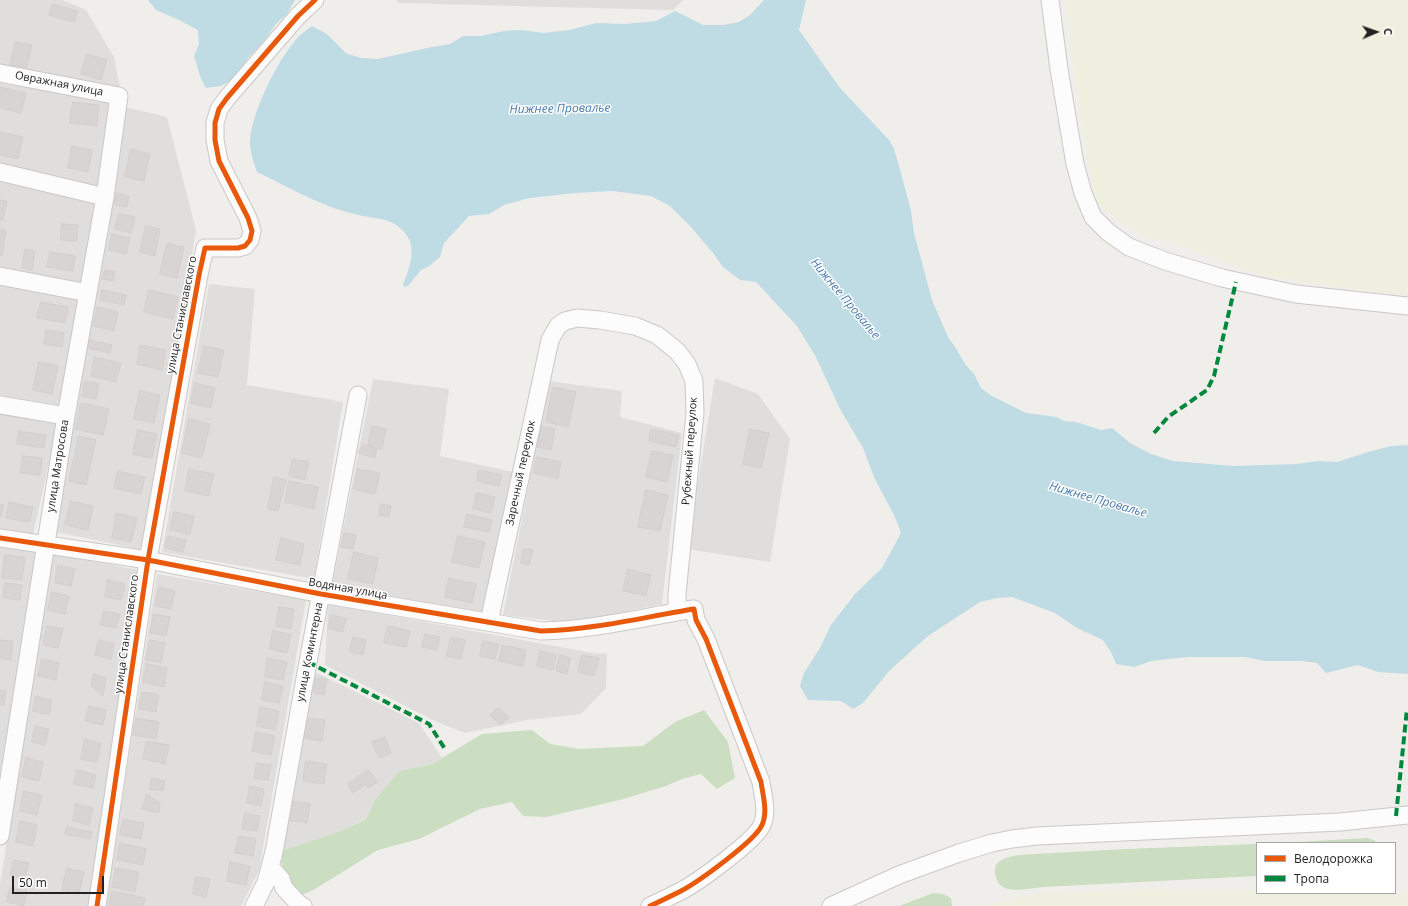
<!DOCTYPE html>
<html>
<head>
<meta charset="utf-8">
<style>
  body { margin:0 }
  #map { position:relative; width:1408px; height:906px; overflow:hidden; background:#f0eeeb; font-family:"Open Sans",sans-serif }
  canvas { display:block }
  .legend { position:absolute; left:1256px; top:842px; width:140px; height:52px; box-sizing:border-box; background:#fff; border:1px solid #a7a7a7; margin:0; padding:5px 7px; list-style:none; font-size:12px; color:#222 }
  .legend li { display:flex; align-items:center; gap:8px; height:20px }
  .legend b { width:20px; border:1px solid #a7a7a7 }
  .north { position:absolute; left:1356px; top:12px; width:40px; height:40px; -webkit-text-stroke:3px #fff; paint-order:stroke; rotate:88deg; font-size:11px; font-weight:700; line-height:16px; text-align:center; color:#222 }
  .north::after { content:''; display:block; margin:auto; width:14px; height:18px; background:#222; clip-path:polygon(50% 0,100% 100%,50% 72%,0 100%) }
  .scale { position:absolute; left:12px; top:876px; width:92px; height:18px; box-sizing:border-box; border:2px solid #222; border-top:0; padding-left:5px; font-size:12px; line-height:14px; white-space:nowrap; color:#222; -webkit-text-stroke:3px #fff; paint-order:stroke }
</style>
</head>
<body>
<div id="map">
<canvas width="1408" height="906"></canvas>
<ul class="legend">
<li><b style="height:5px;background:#e8590c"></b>Велодорожка</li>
<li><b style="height:5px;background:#00873e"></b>Тропа</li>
</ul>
<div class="north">С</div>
<div class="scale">50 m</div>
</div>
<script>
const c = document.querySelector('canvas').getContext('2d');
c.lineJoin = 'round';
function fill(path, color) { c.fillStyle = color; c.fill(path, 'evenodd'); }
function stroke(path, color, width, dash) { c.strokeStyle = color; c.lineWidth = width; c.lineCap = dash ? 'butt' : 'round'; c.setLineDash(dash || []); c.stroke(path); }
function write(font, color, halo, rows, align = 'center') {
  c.font = font + ' "Open Sans",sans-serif'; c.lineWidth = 3; c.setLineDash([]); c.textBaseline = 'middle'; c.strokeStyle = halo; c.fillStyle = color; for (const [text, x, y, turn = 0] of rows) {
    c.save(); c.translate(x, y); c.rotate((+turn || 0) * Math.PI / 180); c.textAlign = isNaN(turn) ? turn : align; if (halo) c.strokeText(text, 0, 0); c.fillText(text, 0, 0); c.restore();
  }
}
fill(new Path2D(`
  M0 0H63L86 10 114 57 121 93 0 68Z
  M396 0H683L673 10 398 3Z
  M0 83 112 101 99 189 0 169Z
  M125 107 167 117 196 230 144 550 56 532Z
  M0 178 97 198 83 285 0 269Z
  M209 284 255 289 247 385 343 402 314 579 162 552Z
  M0 285 79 298 58 411 0 399Z
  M715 378 758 394 790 439 770 562 687 549Z
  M373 379 449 389 440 456 513 472 483 613 332 586Z
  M549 381 622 391 620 417 682 433 662 604 572 623 503 615Z
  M0 413 58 423 33 535 0 529Z
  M0 543 38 549 0 784Z
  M52 554 139 570 90 906H0V885Z
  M157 574 306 600 259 871 241 906H106Z
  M328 604 598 654 607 653 606 688 581 714 527 720 465 733 437 722 325 665Z
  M313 671 419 723 442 758 431 764 399 771 375 800 366 818 346 829 278 852Z`), '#dfdedc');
fill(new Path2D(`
  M1067 0H1408V295L1365 291 1260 275 1188 248 1145 236 1119 221 1097 202 1087 157 1071 50Z
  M1143 890 1257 891V893H1408V906H982L1029 895 1081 892Z`), '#efefdf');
fill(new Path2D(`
  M704 710 728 742 735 778 717 789 701 774 682 779 666 786 620 800 546 817 523 816 512 802 480 809 419 839 378 850 315 889 289 901 284 871 278 852 346 829 366 819 375 800 399 771 432 764 482 734 532 730 550 744 580 749 643 746 675 722Z
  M1367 838 1374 840 1378 843H1279Z
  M1257 844V876L1043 887C1031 888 1016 892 1005 888 1000 886 997 882 996 877 991 860 1005 858 1018 855L1126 849Z
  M933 893 943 894 951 898 952 906H899Z`), '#cbdec1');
fill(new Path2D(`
  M148 0H295L287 14 275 25 265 40 248 58 238 73 230 81 221 86 206 88 201 79 194 56 199 44 198 30 179 20 156 10Z
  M764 0H806L799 30 840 88 889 140 894 149 899 166 911 211 914 233 932 300 948 337 957 350 965 364 974 374 981 388 992 396 1026 413 1057 417 1064 421 1076 422 1101 430 1112 428 1130 443 1151 454 1173 461 1233 466 1297 464 1318 461 1337 462 1368 452 1391 446 1408 445V674L1378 672 1358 665 1326 673 1317 663 1302 661H1265L1245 657H1187L1151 661 1134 667 1116 664 1111 652 1103 640 1077 628 1055 613 1012 597 997 598 980 602 928 636 889 671 863 703 853 709 841 701 808 700 800 686 804 673 820 648 831 625 855 594 882 568 901 533 895 517 874 477 863 448 840 409 816 357 797 326 756 282 740 280 723 267 713 253 691 227 670 206 651 196 612 191 576 193 529 198 504 205 489 214 469 216 444 243 440 257 429 266 421 270 408 286 404 287 403 285C409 269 418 248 405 233 392 217 375 219 358 215 322 207 290 188 257 172 254 163 250 152 250 142 251 112 279 57 300 35 304 32 308 29 312 26L327 34 347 54 362 58 378 59 427 48 450 44 463 36H481L504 31 521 30 543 33 569 30 597 23 625 24 656 21 675 11 703 25H723L739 22 750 15Z`), '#bfdbe3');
const building = new Path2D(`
  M53 4 78 11 74 22 49 15Z
  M16 42 32 45 26 69 10 65Z
  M87 54 107 60 101 80 81 74Z
  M0 87 26 93 21 113 0 108Z
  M73 102 99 105 97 126 70 123Z
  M0 132 23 137 18 159 0 155Z
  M72 146 92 150 88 172 68 168Z
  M131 149 150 154 144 181 125 177Z
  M117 193 129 196 127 207 115 205Z
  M0 200 7 201 3 220H0Z
  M119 214 135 217 131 233 115 229Z
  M62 224 78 225 77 241 61 240Z
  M146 226 160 229 155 256 140 252Z
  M0 229 6 230 2 256 0 255Z
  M112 234 130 238 126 254 109 250Z
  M167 243 184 247 177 278 160 274Z
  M25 249 35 251 32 270 22 268Z
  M50 252 75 256 73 271 47 267Z
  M105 270 115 272 113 281 102 279Z
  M102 290 126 295 124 305 100 300Z
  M149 290 178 297 173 319 144 312Z
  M41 302 68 307 65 323 37 318Z
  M98 307 118 312 114 331 93 326Z
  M46 330 64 333 62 347 44 344Z
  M90 340 112 345 110 353 88 348Z
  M141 345 166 350 162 370 137 364Z
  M204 346 224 350 218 377 198 373Z
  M95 357 121 363 116 382 91 376Z
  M39 362 58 366 52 394 33 390Z
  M85 381 99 384 96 399 82 396Z
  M195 383 215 388 211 408 191 403Z
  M553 387 576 392 568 427 546 422Z
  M140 391 160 395 154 423 134 419Z
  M81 403 109 409 103 435 76 429Z
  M189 419 210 424 202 458 182 453Z
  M372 426 386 429 382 449 368 446Z
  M542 426 555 429 551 450 537 447Z
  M651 429 679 435 676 447 649 441Z
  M750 429 769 433 761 468 743 464Z
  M138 430 157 434 152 458 133 454Z
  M19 431 46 435 44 448 17 444Z
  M79 436 96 440 86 485 69 481Z
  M363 445 377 448 375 458 358 453Z
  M652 451 673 455 667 482 646 477Z
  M23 456 42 458 40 475 21 473Z
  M537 457 561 462 558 479 534 473Z
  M293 459 309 462 305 480 289 476Z
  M189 469 214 474 209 496 185 491Z
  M358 469 380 473 375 494 354 489Z
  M479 470 502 475 499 486 477 481Z
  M118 471 145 477 141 494 114 488Z
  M274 477 286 480 278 511 268 509Z
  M289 481 318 487 314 509 285 502Z
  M646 490 668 495 660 531 638 527Z
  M477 493 495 497 491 513 473 509Z
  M71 501 93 506 88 530 65 525Z
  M9 502 33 507 30 522 6 518Z
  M0 504 4 505 1 517 0 516Z
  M381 504 391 506 389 517 379 515Z
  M174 512 194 516 190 534 170 530Z
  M117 513 137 518 131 542 112 538Z
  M467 514 492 520 489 532 464 527Z
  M344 533 356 535 353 549 341 547Z
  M168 536 186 540 183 552 165 548Z
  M458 536 485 542 479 568 452 562Z
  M281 538 304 544 300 565 276 560Z
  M524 549 533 550 529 565 521 563Z
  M354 552 378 558 373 584 348 579Z
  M5 555 25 557 22 580 2 578Z
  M58 566 75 569 71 586 55 583Z
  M628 569 651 575 646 596 623 591Z
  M449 578 476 584 472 603 445 597Z
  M108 580 125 584 121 600 105 597Z
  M5 583 22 585 20 600 3 598Z
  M159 587 175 591 171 609 155 606Z
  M52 592 69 596 65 614 48 610Z
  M279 607 294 609 291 629 276 626Z
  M104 611 120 614 116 628 101 625Z
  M154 614 170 617 166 636 150 633Z
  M331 615 346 618 343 632 328 628Z
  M47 626 63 629 58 648 43 645Z
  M388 626 410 631 406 647 384 643Z
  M273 631 291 634 287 653 270 649Z
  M425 634 440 637 437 650 422 647Z
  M353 637 366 640 363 655 350 652Z
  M451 637 465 640 461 659 447 656Z
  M0 640 13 641 11 660 0 658Z
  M99 640 114 644 111 659 95 655Z
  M150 640 165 643 161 663 146 660Z
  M483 641 499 644 495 659 480 656Z
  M503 645 526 650 523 666 499 661Z
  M540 651 556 655 553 670 537 666Z
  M560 655 570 658 567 674 556 671Z
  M582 655 599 658 594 676 578 672Z
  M268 658 287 662 283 680 265 677Z
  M42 659 59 663 56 680 38 676Z
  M147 664 167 668 164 687 143 682Z
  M94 674 106 678 103 696 91 686Z
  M316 678 327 679 324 695 314 693Z
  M265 682 283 686 279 703 262 700Z
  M0 690 6 691 4 705 0 704Z
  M142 692 159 695 156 712 139 709Z
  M36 696 52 700 49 715 33 711Z
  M89 706 106 710 103 725 85 721Z
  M260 707 279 711 275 730 257 726Z
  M498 708 509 717 501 725 490 715Z
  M136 718 159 722 156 739 133 735Z
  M307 718 325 720 322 741 304 738Z
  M35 726 49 729 45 745 32 742Z
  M256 732 275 736 271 755 252 751Z
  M385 737 391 753 379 758 372 742Z
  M85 739 101 743 97 762 81 759Z
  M147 741 169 745 165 764 143 759Z
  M26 758 43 762 39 781 22 777Z
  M306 761 327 764 324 784 303 781Z
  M257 763 271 765 268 780 254 778Z
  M77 770 96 775 93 788 74 784Z
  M368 770 378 782 368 788 366 784 353 793 348 784Z
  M152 778 165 781 163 791 150 789Z
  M250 786 264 789 261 806 247 803Z
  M24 791 42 795 37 815 20 811Z
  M147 794 160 803 159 813 142 809Z
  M292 801 310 804 307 823 288 820Z
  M76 804 93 808 89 825 73 821Z
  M245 813 260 816 257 831 242 829Z
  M123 819 144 823 141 839 120 835Z
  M20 821 37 825 33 846 16 842Z
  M67 827 92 832 90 839 65 834Z
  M239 836 256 839 253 856 235 853Z
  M120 843 146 849 143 865 117 860Z
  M14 860 29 863 25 878 10 875Z
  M230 862 250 866 246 885 227 881Z
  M67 868 84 872 79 894 62 890Z
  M116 868 139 872 135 892 112 887Z
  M196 877 210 879 206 897 193 894Z
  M10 888 27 891 24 906 7 902Z
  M112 891 145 898 143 906H109Z`);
fill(building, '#d7d4d2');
stroke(building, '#d3d0cc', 1);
const minor = new Path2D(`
  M1050 0 1059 69 1075 164 1083 193 1093 217 1108 232 1129 247 1165 261 1222 278 1296 294 1408 306
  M0 73 119 96 105 197 66 416 0 836
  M0 172 105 197
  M0 276 88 293
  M0 405 66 416
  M0 538 148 560 321 594 541 631C593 630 644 617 694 609L696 620 706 639 761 782C763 796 768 812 762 825 755 841 698 882 681 891 671 896 661 901 650 906
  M489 622 550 340 558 326 565 321 577 318 600 320 635 326 657 335 677 351 687 364 694 381 695 413 677 594V612
  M270 867 281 879 284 888 299 904 303 906
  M97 906 148 560 199 275 205 248H238L245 246 250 240 252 231 248 218 219 161 215 140V123L219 109 227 98 298 16 315 0
  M254 906 266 882 274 852 308 662 358 395
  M831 906 899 875 959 853 992 843 1012 839 1037 836 1340 822 1408 815`);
stroke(minor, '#c9c8c7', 19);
stroke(minor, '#fdfcfc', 17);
stroke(new Path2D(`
  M1154 433 1168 417 1207 390 1214 376 1236 282
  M308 662 429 724 445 749
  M1396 816 1407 709`), '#00873e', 4, [8, 4]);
stroke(new Path2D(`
  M0 538 148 560 321 594 541 631C593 630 644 617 694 609L696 620 706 639 761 782C763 796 768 812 762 825 755 841 698 882 681 891 671 896 661 901 650 906
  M97 906 148 560 199 275 205 248H238L245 246 250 240 252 231 248 218 219 161 215 140V123L219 109 227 98 298 16 315 0`), '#e8590c', 5);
write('11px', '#222', '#fff', [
  ["Овражная улица",59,84,11],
  ["улица Станиславского",182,315,-79],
  ["Рубежный переулок",690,451,-86],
  ["улица Матросова",58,466,-81],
  ["Заречный переулок",521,473,-78],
  ["Водяная улица",348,589,10],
  ["улица Станиславского",127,634,-82],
  ["улица Коминтерна",310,652,-79]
]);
write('italic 12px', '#4a7aab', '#fff', [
  ["Нижнее Провалье",560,109,-1],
  ["Нижнее Провалье",845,299,50],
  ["Нижнее Провалье",1098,500,16]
]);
</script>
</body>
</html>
